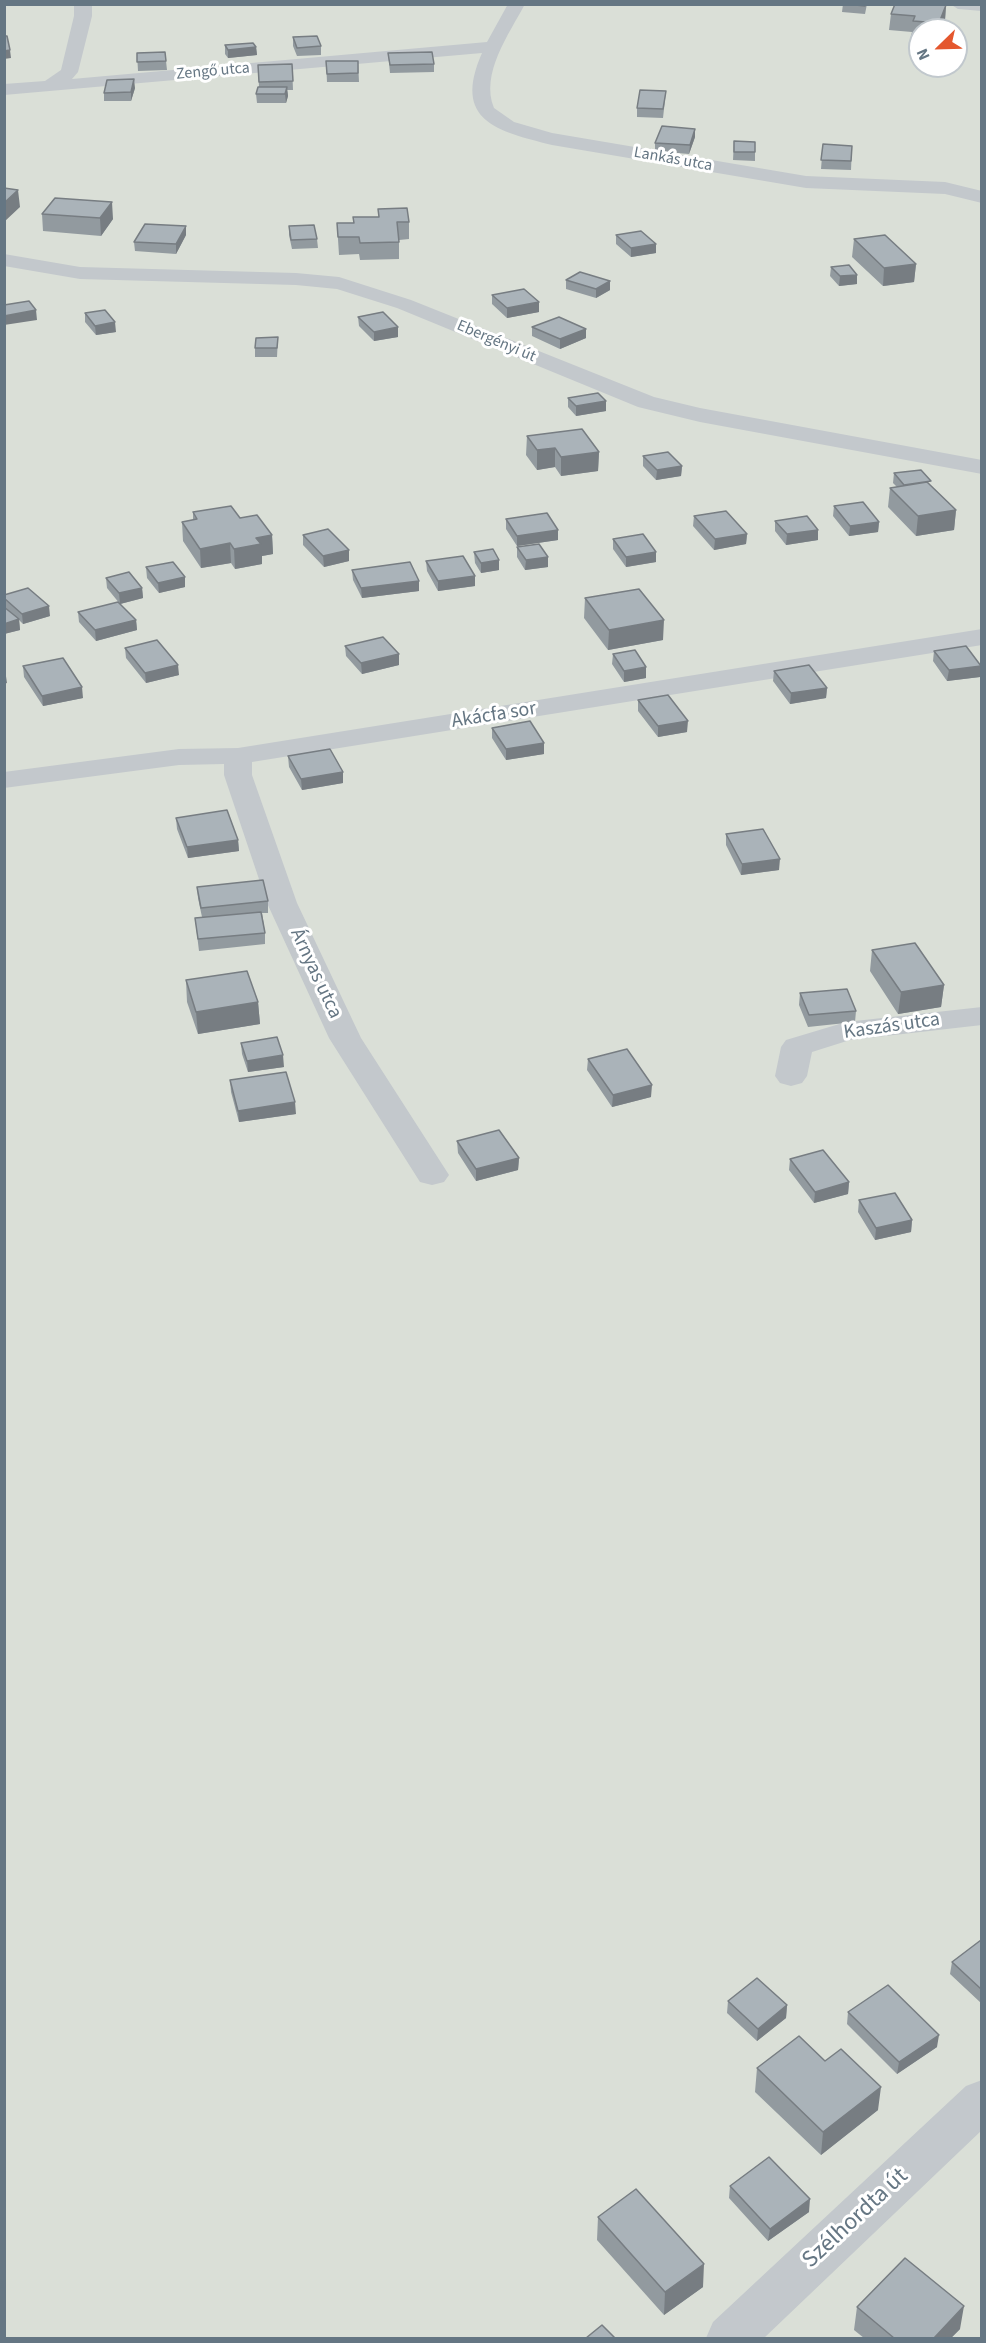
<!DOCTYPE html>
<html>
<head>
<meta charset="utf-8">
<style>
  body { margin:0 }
  #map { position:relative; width:986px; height:2343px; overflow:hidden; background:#fafaf8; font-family:"Source Sans 3",sans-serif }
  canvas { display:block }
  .frame { position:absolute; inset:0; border:6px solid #657683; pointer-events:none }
  .north { position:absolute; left:908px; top:18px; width:60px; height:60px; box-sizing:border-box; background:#fff; border:2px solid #c1c8cd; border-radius:50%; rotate:247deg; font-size:16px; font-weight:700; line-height:24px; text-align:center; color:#657683 }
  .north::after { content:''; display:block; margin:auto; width:21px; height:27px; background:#e4572e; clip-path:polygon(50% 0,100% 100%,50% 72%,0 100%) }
</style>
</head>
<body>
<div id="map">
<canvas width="986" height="2343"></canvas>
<div class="frame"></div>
<div class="north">N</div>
</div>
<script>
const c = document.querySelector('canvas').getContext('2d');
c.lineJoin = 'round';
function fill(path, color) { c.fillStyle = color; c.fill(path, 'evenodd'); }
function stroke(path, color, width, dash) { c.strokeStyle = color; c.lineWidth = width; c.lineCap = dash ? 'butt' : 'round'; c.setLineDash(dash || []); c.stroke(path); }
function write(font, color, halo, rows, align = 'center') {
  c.font = font + ' "Source Sans 3",sans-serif'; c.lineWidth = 6; c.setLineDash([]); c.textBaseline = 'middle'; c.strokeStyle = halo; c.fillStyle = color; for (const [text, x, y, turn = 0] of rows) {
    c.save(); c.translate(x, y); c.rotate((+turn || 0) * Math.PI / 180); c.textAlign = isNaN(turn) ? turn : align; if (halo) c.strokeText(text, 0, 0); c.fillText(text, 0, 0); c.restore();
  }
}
fill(new Path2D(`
  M5 5H981V2338H5ZM920 30H956V66H920Z`), '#dadfd7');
fill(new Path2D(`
  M74 4H92V16L78 72 72 79 487 42 508 4H525C509 34 480 74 494 108L514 122 552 133 806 176 945 182 982 191V203L945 194 806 188 552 145C497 131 452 121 482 53L4 95V84L45 81 61 70 74 16Z
  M950 4H982V11L958 9Z
  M4 254 80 267 296 273 339 277 411 300 654 397 700 408 982 460V474L700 422 638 407 397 308 337 289 296 285 80 279 4 266Z
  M982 629V645L252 762V775L297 903 361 1038 449 1175 444 1182 432 1185 420 1182 329 1038 267 903 224 775V764L179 765 4 788V772L179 749 238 748Z
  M982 1007V1025L850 1040 812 1052 807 1076 802 1083 791 1086 780 1083 775 1076 781 1047 786 1040 846 1022Z
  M982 2080V2130L764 2338H706L713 2322 966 2086Z`), '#c3c8cc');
fill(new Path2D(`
  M843 4H867L865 14 842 12Z
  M946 5 945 20 941 30H920V37L911 36 912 32 889 30 891 14Z
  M293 37 321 46V55L297 56 293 46Z
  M225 45 256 47 257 55 228 58 225 54Z
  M165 52 167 70 138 71 137 53Z
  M388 53 434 64V72L390 73Z
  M326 61H358L359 82H327Z
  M292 64 293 90H287L288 96 286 103H257L256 94 259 87 258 65Z
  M135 88 131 101H104V93Z
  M666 91 663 118 637 117V108Z
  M695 137 689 154 655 151V143Z
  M734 141 755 152V161L733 160Z
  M823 144 852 146 851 170 821 169Z
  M42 214 113 219 101 236 43 231Z
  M409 222V239L399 240V259L360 260 359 254 339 255 337 223Z
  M289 226 317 239 318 248 292 249 289 235Z
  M186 235 176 254 135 251 134 242Z
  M616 235 656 253 631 257 616 244Z
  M854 239 916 264 914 282 883 286 852 257Z
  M831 267 857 284 839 286 830 276Z
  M566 280 610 290 596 298 566 289Z
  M492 295 539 312 507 318 492 304Z
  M85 313 116 332 96 335 85 322Z
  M358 317 398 337 374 341 359 326Z
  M532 327 586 338 560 349 532 336Z
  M278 337 277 357H255V348Z
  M568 398 606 401V411L576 416 568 407Z
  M527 436 599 452 598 471 561 476 555 467 537 470 526 455Z
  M643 456 682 466 681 476 656 480 643 466Z
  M894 473 930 485 956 510 954 530 916 536 888 507 890 488 897 487 893 483Z
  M834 506 879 522 878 532 849 536 833 516Z
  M193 512 240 518 272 535 273 554 262 556V564L235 569 231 563 201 568 183 541 182 522 193 520Z
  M694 516 747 534 746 544 714 550 693 526Z
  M506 519 558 530V540L517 546 506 529Z
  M775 521 818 530V540L786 545 775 531Z
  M303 535 349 550V561L324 567 303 545Z
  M613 539 656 552V562L626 567 613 549Z
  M517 547 548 557V567L525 570 517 557Z
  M474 552 499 570 481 573 475 563Z
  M426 561 475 586 438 591 427 571Z
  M146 567 185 577V587L159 593 147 578Z
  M352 570 419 591 362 598 353 580Z
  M106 578 142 588 143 598 120 604 107 588Z
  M4 595 50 616 23 624 19 620 20 630 4 634Z
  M585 598 663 640 608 650 584 618Z
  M78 612 136 620 137 630 96 641 79 622Z
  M345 646 399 665 362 674 346 656Z
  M125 648 179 675 146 683 126 658Z
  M934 651 981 666 980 677 947 681 933 661Z
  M613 654 646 678 624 682 612 664Z
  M23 666 83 698 43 706 24 677Z
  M774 671 827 688 826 698 790 704 773 681Z
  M638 700 687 732 658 737 638 711Z
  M492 728 544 754 506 760 492 738Z
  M288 756 343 772V783L302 790 289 767Z
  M176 818 238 840 239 851 188 858 177 829Z
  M726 834 779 870 741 875 726 845Z
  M197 887 268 901V913H262L265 933V944L199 951 195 918 202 917 198 898Z
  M872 950 944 985 941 1007 898 1014 870 971Z
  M186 980 258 1002 260 1024 198 1034 187 1002Z
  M800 993 856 1011 855 1022 808 1027 799 1005Z
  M241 1043 284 1067 248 1072 242 1054Z
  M588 1059 651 1097 612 1107 587 1070Z
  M230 1080 296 1114 239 1122 231 1092Z
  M457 1141 519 1158 518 1170 476 1181 458 1153Z
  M790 1159 849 1182 848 1194 814 1203 789 1170Z
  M859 1200 912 1220 911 1232 875 1240 858 1212Z
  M981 1940V2003L950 1974 952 1962Z
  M728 2001 787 2005 786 2018 757 2041 727 2013Z
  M848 2012 937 2047 897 2074 847 2024Z
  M757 2068 878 2110 821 2155 755 2092Z
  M730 2186 809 2212 768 2241 729 2198Z
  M598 2217 703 2287 664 2315 597 2240Z
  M857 2307 960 2329 951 2338H864L854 2330Z`), '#929a9f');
fill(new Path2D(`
  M946 5 945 20 941 30H938L939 23Z
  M256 47 257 55 228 58V50Z
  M10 50 11 58 4 59V51Z
  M134 79 135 88 131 101V92Z
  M287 87 288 96 286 103 285 94Z
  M695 129V137L689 154 690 145Z
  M18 190 20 207 4 222V203Z
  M112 202 113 219 101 236 100 218Z
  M186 226V235L176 254V244Z
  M656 244V253L631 257V248Z
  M916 264 914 282 883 286 884 268Z
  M857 275V284L839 286 840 276Z
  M610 281V290L596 298V289Z
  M539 302V312L507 318V308Z
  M36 310 37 320 4 325V316Z
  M115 322 116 332 96 335 95 326Z
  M398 327V337L374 341V332Z
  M586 329V338L560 349V339Z
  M606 401V411L576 416V406Z
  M555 448V467L537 470V450Z
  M599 452 598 471 561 476V457Z
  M682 466 681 476 656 480 657 470Z
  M956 510 954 530 916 536 918 516Z
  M879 522 878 532 849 536 850 526Z
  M558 530V540L517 546V536Z
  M818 530V540L786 545 787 534Z
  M747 534 746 544 714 550 715 539Z
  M272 535 273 554 262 556V564L235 569 234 549 256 538Z
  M230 543 231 563 201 568 200 549Z
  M349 550V561L324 567 323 556Z
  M656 552V562L626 567V557Z
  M548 557V567L525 570 526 560Z
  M499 560V570L481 573V563Z
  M475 576V586L438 591V581Z
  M185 577V587L159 593 158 583Z
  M419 581V591L362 598 361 588Z
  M142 588 143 598 120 604 119 593Z
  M49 606 50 616 23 624 22 614Z
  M19 619 20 630 4 634V624Z
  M136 620 137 630 96 641 95 630Z
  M664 620 663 640 608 650 609 630Z
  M399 654V665L362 674 361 663Z
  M4 663 7 683 4 684Z
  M178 665 179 675 146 683 145 673Z
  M981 666 980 677 947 681 949 670Z
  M646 667V678L624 682V671Z
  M82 687 83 698 43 706 42 696Z
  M827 688 826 698 790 704 791 693Z
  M688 721 687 732 658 737V726Z
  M544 743V754L506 760V749Z
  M343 772V783L302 790 301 779Z
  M238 840 239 851 188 858 187 847Z
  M780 859 779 870 741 875 742 864Z
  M944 985 941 1007 898 1014 901 992Z
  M258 1002 260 1024 198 1034 196 1012Z
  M283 1055 284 1067 248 1072 247 1061Z
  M652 1085 651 1097 612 1107 613 1095Z
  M295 1102 296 1114 239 1122 238 1111Z
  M519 1158 518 1170 476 1181V1169Z
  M849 1182 848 1194 814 1203 815 1192Z
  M912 1220 911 1232 875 1240 876 1228Z
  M787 2005 786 2018 757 2041 758 2029Z
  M939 2035 937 2047 897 2074 899 2062Z
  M881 2087 878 2110 821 2155 823 2132Z
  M810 2199 809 2212 768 2241 770 2229Z
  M704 2264 703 2287 664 2315 665 2292Z
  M964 2306 960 2329 951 2338H934Z`), '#777d82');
const building = new Path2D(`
  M846 4H866L865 6Z
  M895 4H944L946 5 939 23 913 21 915 16 891 14Z
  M4 36H7L10 50 4 51Z
  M317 36 321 46 297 48 293 37Z
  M253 43 256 47 228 50 225 45Z
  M165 52 166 61 137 62V53Z
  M432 52 434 64 390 65 388 53Z
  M326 61H358V73L327 74Z
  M292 64 293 81 259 82 258 65Z
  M134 79 131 92 104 93 107 80Z
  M258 87H287L285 94H256Z
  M640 90 666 91 663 109 637 108Z
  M662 126 695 129 690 145 655 143Z
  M734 141 755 142V152H734Z
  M823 144 852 146 851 161 821 160Z
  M4 188 18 190 4 203Z
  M55 198 112 202 100 218 42 214Z
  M407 208 409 222H397L399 242 360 243 359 237H338L337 223H354L353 217H379L378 209Z
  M145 224 186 226 176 244 134 242Z
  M314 225 317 239 291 240 289 226Z
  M641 231 656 244 631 248 616 235Z
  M885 235 916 264 884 268 854 239Z
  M849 265 857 275 840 276 831 267Z
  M580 272 610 281 596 289 566 280Z
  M524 289 539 302 507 308 492 295Z
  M29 301 36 310 4 316V305Z
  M105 310 115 322 95 326 85 313Z
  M383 312 398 327 374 332 358 317Z
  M559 317 586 329 560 339 532 327Z
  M278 337 277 348H255L256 338Z
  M598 393 606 401 576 406 568 398Z
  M582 429 599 452 561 457 555 448 537 450 527 436Z
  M668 452 682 466 657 470 643 456Z
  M921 470 931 481 904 485 894 473Z
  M927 482 956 510 918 516 890 488Z
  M863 502 879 522 850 526 834 506Z
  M231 506 240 518 257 515 272 535 256 538 261 544 234 549 230 543 200 549 182 522 197 519 193 512Z
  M726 511 747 534 715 539 694 516Z
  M547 513 558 530 517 536 506 519Z
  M807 516 818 530 787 534 775 521Z
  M328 529 349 550 323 556 303 535Z
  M643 534 656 552 626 557 613 539Z
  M539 544 548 557 526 560 517 547Z
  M493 549 499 560 481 563 474 552Z
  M463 556 475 576 438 581 426 561Z
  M173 562 185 577 158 583 146 567Z
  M410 562 419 581 361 588 352 570Z
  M129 572 142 588 119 593 106 578Z
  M28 588 49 606 22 614 4 598V595Z
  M639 589 664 620 609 630 585 598Z
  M118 602 136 620 95 630 78 612Z
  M4 607 19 619 4 624Z
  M383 637 399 654 361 663 345 646Z
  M157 640 178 665 145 673 125 648Z
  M966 646 981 666 949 670 934 651Z
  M635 650 646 667 624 671 613 654Z
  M63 658 82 687 42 696 23 666Z
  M809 665 827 688 791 693 774 671Z
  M668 695 688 721 658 726 638 700Z
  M530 721 544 743 506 749 492 728Z
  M330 749 343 772 301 779 288 756Z
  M227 810 238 840 187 847 176 818Z
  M763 829 780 859 742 864 726 834Z
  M263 880 268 901 201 908 197 887Z
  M261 912 265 933 198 939 195 918Z
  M915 943 944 985 901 992 872 950Z
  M247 971 258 1002 196 1012 186 980Z
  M847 989 856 1011 809 1015 800 993Z
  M277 1037 283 1055 247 1061 241 1043Z
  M627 1049 652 1085 613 1095 588 1059Z
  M286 1072 295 1102 238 1111 230 1080Z
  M499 1130 519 1158 476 1169 457 1141Z
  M823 1150 849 1182 815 1192 790 1159Z
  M895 1193 912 1220 876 1228 859 1200Z
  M981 1940V1989L952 1962Z
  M757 1978 787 2005 758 2029 728 2001Z
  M888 1985 939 2035 899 2062 848 2012Z
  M799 2036 825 2061 841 2049 881 2087 823 2132 757 2068Z
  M769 2157 810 2199 770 2229 730 2186Z
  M636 2189 704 2264 665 2292 598 2217Z
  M905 2258 964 2306 934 2338H894L857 2307Z
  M602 2325 615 2338H586Z`);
fill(building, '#aab3b9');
stroke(building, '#777d82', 1.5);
write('16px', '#657683', '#fff', [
  ["Zengő utca",213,72,-5],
  ["Lankás utca",673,160,10],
  ["Ebergényi út",496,342,23]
]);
write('20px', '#657683', '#fff', [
  ["Akácfa sor",494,716,-9],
  ["Árnyas utca",315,974,65],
  ["Kaszás utca",892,1027,-8]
]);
write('24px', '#657683', '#fff', [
  ["Szélhordta út",856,2219,-43]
]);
</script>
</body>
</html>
